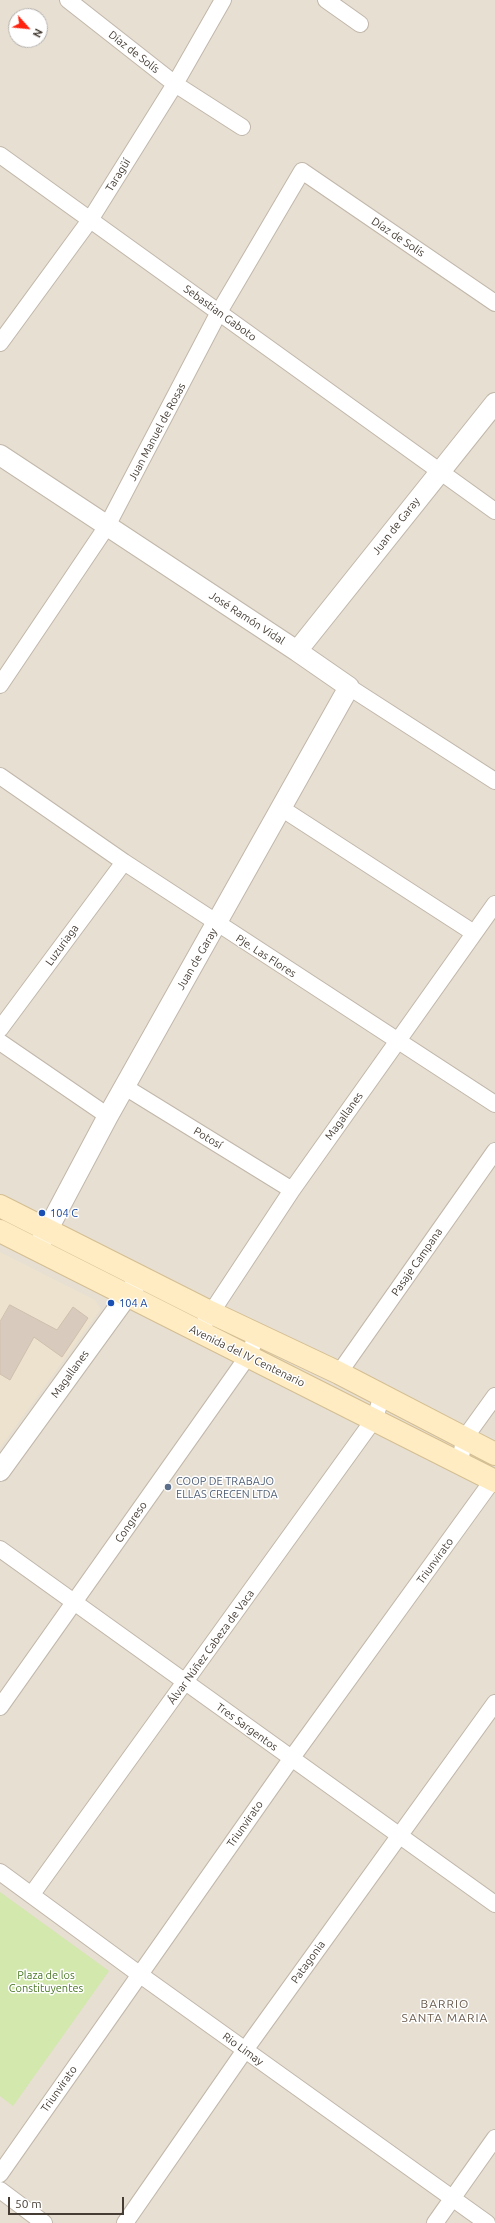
<!DOCTYPE html>
<html>
<head>
<meta charset="utf-8">
<style>
  body { margin:0 }
  #map { position:relative; width:495px; height:2223px; overflow:hidden; background:#f3ede5; font-family:Ubuntu,sans-serif }
  canvas { display:block }
  .north { position:absolute; left:8px; top:8px; width:40px; height:40px; box-sizing:border-box; background:#fff; border:1px solid #b5b1ae; border-radius:50%; rotate:117deg; font-size:11px; font-weight:700; line-height:16px; text-align:center; color:#453d34 }
  .north::after { content:''; display:block; margin:auto; width:14px; height:18px; background:#ff220f; clip-path:polygon(50% 0,100% 100%,50% 72%,0 100%) }
  .scale { position:absolute; left:8px; top:2197px; width:116px; height:18px; box-sizing:border-box; border:2px solid #453d34; border-top:0; padding-left:5px; font-size:12px; line-height:14px; white-space:nowrap; color:#453d34; -webkit-text-stroke:3px #fff; paint-order:stroke }
</style>
</head>
<body>
<div id="map">
<canvas width="495" height="2223"></canvas>
<div class="north">N</div>
<div class="scale">50 m</div>
</div>
<script>
const c = document.querySelector('canvas').getContext('2d');
c.lineJoin = 'round';
function fill(path, color) { c.fillStyle = color; c.fill(path, 'evenodd'); }
function stroke(path, color, width, dash) { c.strokeStyle = color; c.lineWidth = width; c.lineCap = dash ? 'butt' : 'round'; c.setLineDash(dash || []); c.stroke(path); }
function write(font, color, halo, rows, align = 'center') {
  c.font = font + ' Ubuntu,sans-serif'; c.lineWidth = 3; c.setLineDash([]); c.textBaseline = 'middle'; c.strokeStyle = halo; c.fillStyle = color; for (const [text, x, y, turn = 0] of rows) {
    c.save(); c.translate(x, y); c.rotate((+turn || 0) * Math.PI / 180); c.textAlign = isNaN(turn) ? turn : align; if (halo) c.strokeText(text, 0, 0); c.fillText(text, 0, 0); c.restore();
  }
}
fill(new Path2D(`
  M0 0H495V2223H0ZM16 16H40V40H16Z`), '#e7dfd2');
fill(new Path2D(`
  M0 1252 95 1300 101 1309 0 1448Z`), '#ece2ce');
fill(new Path2D(`
  M0 1892 109 1971 13 2106 0 2096Z`), '#d2e8ac');
const building = new Path2D(`
  M10 1305 57 1330 73 1307 88 1318 62 1357 34 1337 10 1380 0 1374V1322Z`);
fill(building, '#d8cbbd');
stroke(building, '#d0bfad', 1);
const minor = new Path2D(`
  M68 0 175 84 242 127
  M326 0 360 24
  M0 155 495 511
  M0 343 90 220 175 84 223 0
  M0 685 107 526 219 312 302 171 495 303
  M349 687 495 781
  M0 776 124 862 495 1104
  M281 808 474 933
  M0 1029 124 862
  M0 1042 108 1116
  M125 1087 292 1190
  M205 1322 292 1190 495 904
  M339 1373 495 1151
  M460 1463 464 1439 495 1396
  M0 1549 495 1904
  M0 1707 248 1356 257 1335
  M0 1872 139 1974 487 2223
  M32 1894 375 1418 382 1395
  M0 2174 291 1759 495 1477
  M0 2190 44 2223
  M125 2223 245 2050 495 1703
  M435 2223 495 2138`);
const tertiary = new Path2D(`
  M0 455 297 651 349 687 108 1116 40 1244
  M297 651 495 403
  M0 1471 137 1282`);
const secondary = new Path2D(`
  M0 1206 210 1312 339 1373 495 1454
  M0 1231 495 1481`);
stroke(minor, '#c1b7aa', 18);
stroke(tertiary, '#c1b7aa', 22);
stroke(secondary, '#d4be93', 24);
stroke(minor, '#fff', 16);
stroke(tertiary, '#fff', 20);
stroke(secondary, '#ffecc2', 22);
for (const [x, y, r, color] of [
  [42,1213,4,"#1a4fb4"],
  [111,1303,4,"#1a4fb4"],
  [168,1487,4,"#5c6f8a"]
]) { const dot = new Path2D(); dot.arc(x, y, r, 0, 2 * Math.PI); c.fillStyle = color; c.fill(dot); stroke(dot, '#fff', 1.5); }
write('11px', '#453d34', '#fff', [
  ["Díaz de Solís",134,52,38],
  ["Taragüí",118,175,-58],
  ["Díaz de Solís",398,237,34],
  ["Sebastian Gaboto",220,313,36],
  ["Juan Manuel de Rosas",157,432,-62],
  ["Juan de Garay",396,526,-52],
  ["José Ramón Vidal",247,618,33],
  ["Luzuriaga",62,945,-54],
  ["Pje. Las Flores",266,956,33],
  ["Juan de Garay",197,959,-60],
  ["Magallanes",344,1116,-54],
  ["Potosí",208,1138,31],
  ["Pasaje Campana",417,1262,-55],
  ["Avenida del IV Centenario",247,1356,26],
  ["Magallanes",70,1374,-54],
  ["Congreso",131,1522,-55],
  ["Triunvirato",435,1561,-54],
  ["Álvar Núñez Cabeza de Vaca",211,1647,-54],
  ["Tres Sargentos",247,1727,36],
  ["Triunvirato",245,1824,-55],
  ["Patagonia",308,1962,-54],
  ["Rio Limay",243,2049,36],
  ["Triunvirato",59,2089,-55]
]);
write('11px', '#164399', '#fff', [
  ["104 C",50,1213],
  ["104 A",119,1303]
], 'left');
write('11px', '#4e5e75', '#fff', [
  ["COOP DE TRABAJO",176,1481],
  ["ELLAS CRECEN LTDA",176,1494]
], 'left');
write('11px', '#4b7826', '#fff', [
  ["Plaza de los",46,1975],
  ["Constituyentes",46,1988]
]);
c.letterSpacing = '1px';
write('12px', '#685a4b', '#fff', [
  ["BARRIO",445,2004],
  ["SANTA MARIA",445,2018]
]);
c.letterSpacing = '0px';
</script>
</body>
</html>
